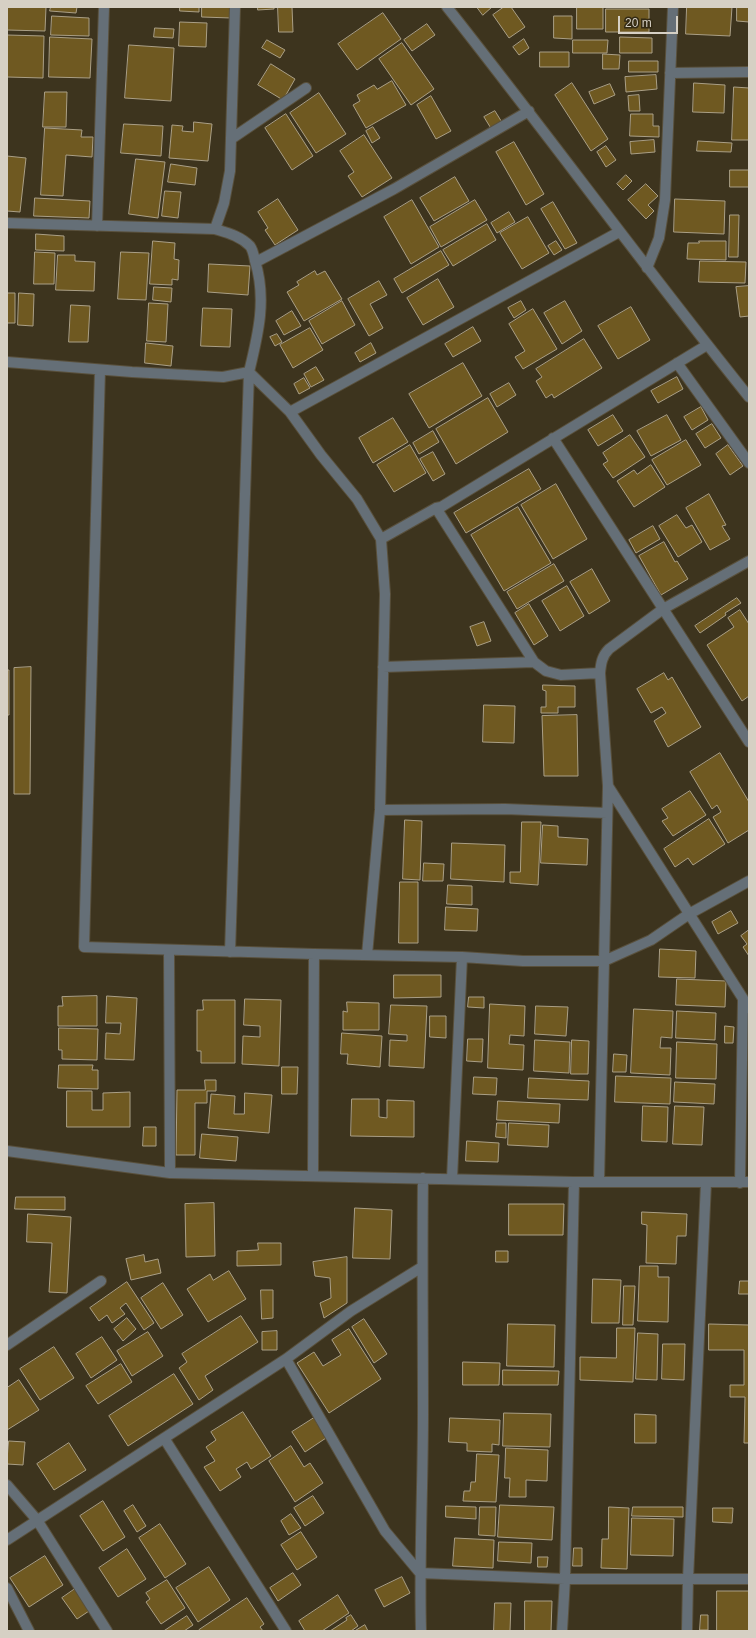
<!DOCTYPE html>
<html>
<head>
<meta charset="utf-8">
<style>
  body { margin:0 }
  #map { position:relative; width:756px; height:1638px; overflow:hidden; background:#3d341e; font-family:Arial,sans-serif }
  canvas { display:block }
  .frame { position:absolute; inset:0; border:8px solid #d6d0c4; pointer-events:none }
  .scale { position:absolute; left:618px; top:16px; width:60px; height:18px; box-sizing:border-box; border:2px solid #d6d0c4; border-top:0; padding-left:5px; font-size:12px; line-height:14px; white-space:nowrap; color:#d6d0c4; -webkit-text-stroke:3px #332a14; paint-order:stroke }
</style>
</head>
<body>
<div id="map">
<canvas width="756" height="1638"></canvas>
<div class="frame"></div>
<div class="scale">20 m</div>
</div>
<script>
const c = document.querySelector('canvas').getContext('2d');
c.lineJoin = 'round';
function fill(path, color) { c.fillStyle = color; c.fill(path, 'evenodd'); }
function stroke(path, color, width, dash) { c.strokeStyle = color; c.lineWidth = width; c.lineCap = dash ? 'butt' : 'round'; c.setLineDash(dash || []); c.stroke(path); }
const building = new Path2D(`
  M8 7H46L45 31 7 30Z
  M51 7H77L76 13 50 11Z
  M180 7H199V12L180 11Z
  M202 7H232L231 18 202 17Z
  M258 7H274V9L258 10Z
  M278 7H292L293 32H279Z
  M477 7H492L483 15Z
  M504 7H511L525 27 509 38 493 15Z
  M577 7H603V29H577Z
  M687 7H732L730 36 686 34Z
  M737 7H749V22L737 21Z
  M606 9H649V32H606Z
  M383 13 401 39 357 70 338 44Z
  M52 16 89 18V36L51 35Z
  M554 16H572V39L554 38Z
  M180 22 207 23 206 47 179 46Z
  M427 24 435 35 412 51 404 40Z
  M155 28 174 29 173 38 154 37Z
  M7 35 44 36 43 78 7 77Z
  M50 37 92 39 90 78 49 77Z
  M620 37 652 38V53H620Z
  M524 39 529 48 519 55 513 47Z
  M267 40 285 50 280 58 262 48Z
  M573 40H608L607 53H573Z
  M402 43 434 89 411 105 379 59Z
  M129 45 174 48 171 101 125 98Z
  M540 52H569V67H540Z
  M603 54 620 55 619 69H603Z
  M629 61H658V72H629Z
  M271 64 295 79 283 100 258 85Z
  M656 75 657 89 626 92 625 77Z
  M392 81 406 105 366 128 353 105 360 101 357 95 374 85 377 89Z
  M572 83 608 139 591 151 555 95Z
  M694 83 725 85 724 113 693 112Z
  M610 84 615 95 594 104 589 92Z
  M734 87 749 88V140H732Z
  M45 92H67L66 127H43Z
  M319 93 346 134 316 153 290 113Z
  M639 95 640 111H629L628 96Z
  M431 96 451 131 436 139 417 105Z
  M495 111 503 124 492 130 484 117Z
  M286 114 313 156 292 170 265 128Z
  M631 114H653V126H659V137L630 136Z
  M194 122 212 124 208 161 169 158 172 125 183 126 182 131 193 132Z
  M124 124 163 126 161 156 121 153Z
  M373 127 380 138 372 143 366 131Z
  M45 128 82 130 81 137H93L92 157 66 155 63 196 41 195Z
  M364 135 392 178 362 197 348 176 354 172 340 151Z
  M654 140 655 152 631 154 630 142Z
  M698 141 732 143 731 152 697 151Z
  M514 142 544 194 526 205 496 152Z
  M606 146 616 160 606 167 597 152Z
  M7 156 26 158 20 212 7 211Z
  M136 159 165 162 158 218 129 214Z
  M171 164 197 168 195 185 168 182Z
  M730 170H749V187H730Z
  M626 175 632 181 623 190 617 184Z
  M455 177 469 201 434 221 420 198Z
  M646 184 658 196 648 205 654 211 646 219 628 200Z
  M165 191 181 192 178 218 162 216Z
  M35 198 90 201 89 218 34 216Z
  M278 199 298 230 275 245 265 230 268 228 258 212Z
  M675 199 725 201 724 234 674 232Z
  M412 200 439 247 411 264 384 217Z
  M475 200 487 220 441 247 430 227Z
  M553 202 577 243 565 249 541 209Z
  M509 212 515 222 497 233 491 223Z
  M730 215H739L738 257H729Z
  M528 217 549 253 522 269 500 233Z
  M487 224 496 240 453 266 443 250Z
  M36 234 64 236V251L36 250Z
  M153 241 175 243 174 259 179 260 178 280 172 279V285L150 284Z
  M556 241 562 250 554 255 548 246Z
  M699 241H726V260L687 259 688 243H699Z
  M441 251 449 265 402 293 394 279Z
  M35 252 55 253 54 284H34Z
  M121 252 149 253 146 300 118 299Z
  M58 255H75V261L95 262 94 291 56 290Z
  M700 261 746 262 745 283 699 282Z
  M209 264 250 266 248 295 208 292Z
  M315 271 317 275 325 271 342 299 304 321 287 292 299 285 297 282Z
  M438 279 454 307 423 325 407 298Z
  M379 281 387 295 370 304 383 328 369 336 348 299Z
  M749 286V316L740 317 736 287Z
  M154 287 172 288 171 302 153 300Z
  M7 293H15V323H7Z
  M19 293 34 294 33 326 18 325Z
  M342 301 355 325 322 344 309 321Z
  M521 301 526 310 514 318 508 308Z
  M565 301 582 331 562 344 544 313Z
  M149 303 168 304 166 342 147 341Z
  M71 305 90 306 88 342H69Z
  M631 307 650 340 618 359 598 326Z
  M203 308 232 309 230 347 201 346Z
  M533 309 557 349 523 369 515 357 525 351 509 324Z
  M292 311 301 326 284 335 276 321Z
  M473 327 481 341 453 357 445 344Z
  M310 328 323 350 293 368 280 345Z
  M277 334 282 342 275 346 270 337Z
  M584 339 602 368 554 398 552 394 546 398 536 381 542 377 536 369Z
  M146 343 173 346 171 366 145 363Z
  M371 343 376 353 360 362 355 353Z
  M463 363 482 396 429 428 409 394Z
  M316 367 324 380 311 387 304 374Z
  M677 377 683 389 658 403 651 391Z
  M304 378 310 388 299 394 294 384Z
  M509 383 516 395 497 407 490 394Z
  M488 398 508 432 456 464 436 429Z
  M701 407 708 420 692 430 684 417Z
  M613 415 623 431 598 446 588 430Z
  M667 415 681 440 651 456 637 431Z
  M393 418 408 442 373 463 359 438Z
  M712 424 721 438 705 448 696 434Z
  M433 431 439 442 419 454 413 443Z
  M630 435 645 457 613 478 603 464 608 461 603 453Z
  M686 440 701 465 667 485 652 460Z
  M410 445 426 473 394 492 377 465Z
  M728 445 743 466 730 475 716 454Z
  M433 452 445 474 433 481 420 459Z
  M651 465 665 487 634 507 617 481 634 470 637 474Z
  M529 469 541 489 466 533 454 513Z
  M556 484 587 539 553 559 521 505Z
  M709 494 726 525 722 526 730 539 710 550 686 508Z
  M518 507 551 563 504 591 471 535Z
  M677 515 686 528 692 525 702 542 678 557 659 526Z
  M653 526 660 539 636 553 629 540Z
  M664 542 675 562 677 561 688 579 661 595 639 556Z
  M554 564 564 581 517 609 507 592Z
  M592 569 610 601 589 614 570 582Z
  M567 586 584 616 560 631 542 601Z
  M737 598 741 603 725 613 726 615 700 633 695 626Z
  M529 604 548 636 534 645 515 613Z
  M740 610 749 624V696L742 701 707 645 734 627 728 618Z
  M484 622 491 641 477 646 470 627Z
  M31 667 30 794H14V668Z
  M7 670H9V715H7Z
  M664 673 668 680 672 677 701 727 668 747 654 721 666 713 662 707 651 713 637 689Z
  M543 685 575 686V707H558V713H541V707H546V691L543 690Z
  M484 705 515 706 514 743 483 742Z
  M577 715 578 776H544L542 716Z
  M720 753 749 802V830L728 843 713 817 721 812 717 805 712 809 690 772Z
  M690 791 706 815 673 836 662 821 668 818 662 809Z
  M709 819 725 844 693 865 688 858 675 867 664 849Z
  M405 820 422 821 420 880 403 879Z
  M522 822H541L538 885 510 883V872H520Z
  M543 825 558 826V837L588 839 587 865 541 863Z
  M452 843 505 845 504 882 451 879Z
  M424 863 444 864 443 881H423Z
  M400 882H418V943H399Z
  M448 885 472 886V905L447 904Z
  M446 907 478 909 477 931 445 930Z
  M731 911 738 923 718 934 712 922Z
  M749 930V956L743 947 747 944 741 936Z
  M660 949 696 951 695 978 659 977Z
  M394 975H441V997L394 998Z
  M677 979 726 981 725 1007 676 1005Z
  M97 996V1026H58V1006H63L62 997Z
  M107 996 137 998 134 1060 105 1059 106 1033 120 1034 121 1023H106Z
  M469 997H484V1008L468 1007Z
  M245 999 281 1000 279 1066 242 1064 243 1036 260 1037V1026L244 1025Z
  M203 1000H235V1063H201V1051H197V1010H203Z
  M347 1002 379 1003V1030H343V1011L347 1012Z
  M490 1004 525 1006 524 1036 510 1035 509 1044 524 1045 523 1070 488 1068Z
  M391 1005 427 1006 424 1068 389 1066 390 1040 407 1041V1035L389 1034Z
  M536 1006 568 1007 566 1036 535 1034Z
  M634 1009 673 1011 672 1038 661 1037 660 1048H671L670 1075 631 1073Z
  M677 1011 716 1013 715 1040 676 1038Z
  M430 1016H446V1038L430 1037Z
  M725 1026 734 1027 733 1043H725Z
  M59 1028 98 1029 97 1060 62 1059V1050H59Z
  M342 1033 382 1036 380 1067 347 1064 348 1054H341Z
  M468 1039H483L482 1062 467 1061Z
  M535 1040 570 1042 569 1073 534 1071Z
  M572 1040 589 1041 588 1074H571Z
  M677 1042 717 1044 716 1079 676 1078Z
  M614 1054 627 1055 626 1072H613Z
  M59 1065H93L92 1070H98V1089L58 1088Z
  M282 1067H298L297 1094H282Z
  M616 1076 671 1078 670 1104 615 1102Z
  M474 1077 497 1078 496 1095 473 1094Z
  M529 1078 589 1081 588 1100 528 1098Z
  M205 1080H216V1091H207V1103H195V1155H176L177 1090H205Z
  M675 1082 715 1084 714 1104 674 1102Z
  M67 1091H92V1110H103V1093L130 1092V1127H67Z
  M245 1093 272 1095 269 1133 208 1128 211 1094 235 1096 234 1114H244Z
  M352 1099H379V1117L387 1118V1100L414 1101V1137L351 1136Z
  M498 1101 560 1104 559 1123 497 1120Z
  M643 1106 668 1107 667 1142 642 1141Z
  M675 1106 704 1107 702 1145 673 1144Z
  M497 1123H506V1138L496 1137Z
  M509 1123 549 1125 548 1147 508 1145Z
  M144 1127H156V1146H143Z
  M202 1134 238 1137 236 1161 200 1158Z
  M467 1141 499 1143 498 1162 466 1161Z
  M16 1197H65V1210L15 1209Z
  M214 1203 215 1256 186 1257 185 1204Z
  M509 1204H564L563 1235H509Z
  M355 1208 392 1210 390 1259 353 1258Z
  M642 1212 687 1214 686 1236H677L676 1264 646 1263 647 1225 642 1224Z
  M28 1214 71 1217 67 1293 49 1292 52 1243 27 1242Z
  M258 1243H281V1265L237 1266V1251L258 1250Z
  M496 1251H508V1262H496Z
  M144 1255 145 1262 158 1259 161 1273 131 1280 126 1259Z
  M347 1257V1303L324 1318 320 1303 331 1298 330 1278 315 1276 313 1262Z
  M640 1266H658V1277H669L668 1322 638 1321Z
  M229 1271 246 1299 208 1322 187 1289 210 1274 213 1280Z
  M593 1279 621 1280 619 1323H592Z
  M740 1281H749V1294H739Z
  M127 1282 154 1323 144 1330 126 1303 120 1308 125 1314 112 1323 107 1315 99 1321 90 1308Z
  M163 1283 183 1315 161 1329 141 1298Z
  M624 1286H635L633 1325H623Z
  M261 1290H273V1318L262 1319Z
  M241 1316 258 1342 205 1376 213 1390 199 1400 179 1368 187 1362 182 1354Z
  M127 1318 136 1329 123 1341 114 1329Z
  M364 1319 387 1354 374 1363 352 1327Z
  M508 1324 555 1325 554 1367 507 1366Z
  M709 1324 749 1325V1443H744L745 1397H730V1385H744V1350H709Z
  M617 1328H635L633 1382 580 1380V1357L616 1358Z
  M349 1329 381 1379 329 1413 297 1363 314 1352 323 1366 341 1355 332 1340Z
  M277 1331V1350H262V1332Z
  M148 1332 163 1356 132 1376 117 1351Z
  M638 1333 658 1334 657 1380 636 1379Z
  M102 1337 117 1360 91 1378 76 1354Z
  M663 1344H685L684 1380 662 1379Z
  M54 1347 74 1378 40 1400 20 1369Z
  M463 1362 500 1363 499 1385H463Z
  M121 1364 132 1382 98 1404 86 1386Z
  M503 1370 559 1371 558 1385H503Z
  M174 1374 193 1404 128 1446 109 1416Z
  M19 1380 39 1410 7 1430V1388Z
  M243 1412 271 1456 251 1469 247 1462 236 1469 241 1477 220 1491 204 1467 215 1461 206 1447 216 1440 211 1432Z
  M504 1413 551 1414 550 1447 503 1446Z
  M635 1414 656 1415V1443H635Z
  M314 1418 326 1438 305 1452 292 1432Z
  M450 1418 500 1420 499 1445 492 1444V1452L467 1451V1443L449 1442Z
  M9 1441 25 1442 23 1465 7 1464Z
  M69 1443 86 1470 54 1490 37 1464Z
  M291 1446 304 1467 310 1463 323 1483 295 1502 269 1461Z
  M506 1448 548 1450 547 1481 526 1480V1497H509L510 1478H505Z
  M477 1454 499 1455 496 1502 463 1501 464 1491H470L471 1482H475Z
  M313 1496 324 1513 305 1526 294 1508Z
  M103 1501 125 1537 103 1551 80 1516Z
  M133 1505 146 1526 137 1532 124 1511Z
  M500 1505 554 1507 552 1540 498 1537Z
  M446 1506 476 1507V1519L446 1517Z
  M480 1507H496L495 1536 479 1535Z
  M609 1507 629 1508 627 1569 601 1568 602 1539H608Z
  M633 1507H683V1517L632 1516Z
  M713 1508H733L732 1523 713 1522Z
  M291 1514 301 1528 289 1535 281 1521Z
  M632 1518 674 1519 673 1556 631 1555Z
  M160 1524 186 1564 165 1578 139 1538Z
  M301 1532 317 1557 297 1570 281 1545Z
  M455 1538 494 1540 493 1568 453 1566Z
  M499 1542 532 1543 531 1563 498 1561Z
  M574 1548H582V1566H573Z
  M127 1549 146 1579 118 1597 99 1568Z
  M45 1556 63 1585 29 1607 10 1578Z
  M538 1557H548L547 1567H538Z
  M209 1567 230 1600 198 1622 176 1588Z
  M293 1573 301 1585 278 1601 270 1588Z
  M402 1577 410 1593 384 1607 375 1590Z
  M167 1580 185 1608 161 1624 146 1602 150 1599 146 1593Z
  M75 1589 89 1611 77 1619 62 1598Z
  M717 1591H749V1631H717Z
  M338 1595 349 1613 322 1631H305L299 1621Z
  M247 1598 264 1624 260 1627 263 1631H199V1630Z
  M525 1601H552L551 1631H525Z
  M495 1603H511L510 1631H494Z
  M351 1615 358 1626 351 1631H330L347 1620 346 1618Z
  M701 1615H708V1630H700Z
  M187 1616 193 1625 184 1631H164Z
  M365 1625 368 1631H355Z`);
fill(building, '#6f5921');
stroke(building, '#aa9f86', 1);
const minor = new Path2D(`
  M447 7C549 136 646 269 749 397
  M670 73 749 72
  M231 139 306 88
  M7 223 215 229C228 233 240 236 250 246 253 250 254 256 255 261 267 299 258 335 249 372L230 952
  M97 226 104 7
  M215 229 224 203 230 171 235 7
  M256 262 394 189 529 111
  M647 268 659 238 665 200 673 7
  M7 362 132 372 223 377 249 372
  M677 363 749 463
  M100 370 84 947 314 954 462 957 523 961H604L651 940 689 914 749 881
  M249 372 290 412 321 455 357 499 381 539 385 594 380 810 367 955
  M290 412 619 232
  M553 438 749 742
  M436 508 534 662 546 671 561 675 600 673
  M381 539 436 508 441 507 707 345
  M383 667 534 662
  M608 786 749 1008
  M380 810 505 809 607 813
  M169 950 170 1173
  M7 1151 170 1173 574 1182H749
  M313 1176 314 954
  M452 1179 462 957
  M599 1182 608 786 600 673C601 663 602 656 609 649L663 609 749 561
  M740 1183 743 1000
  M7 1345 101 1281
  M286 1359 385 1531 420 1573 565 1579H749
  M164 1438 286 1631
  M7 1485 37 1520 107 1631
  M7 1540 286 1359 351 1311 422 1267
  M7 1588 29 1631
  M421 1631C419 1558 423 1486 423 1414 423 1335 422 1257 423 1178
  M562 1631 565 1579 574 1182
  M687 1631 688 1579 706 1183`);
stroke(minor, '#59503c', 12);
stroke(minor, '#656f77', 10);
</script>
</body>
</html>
